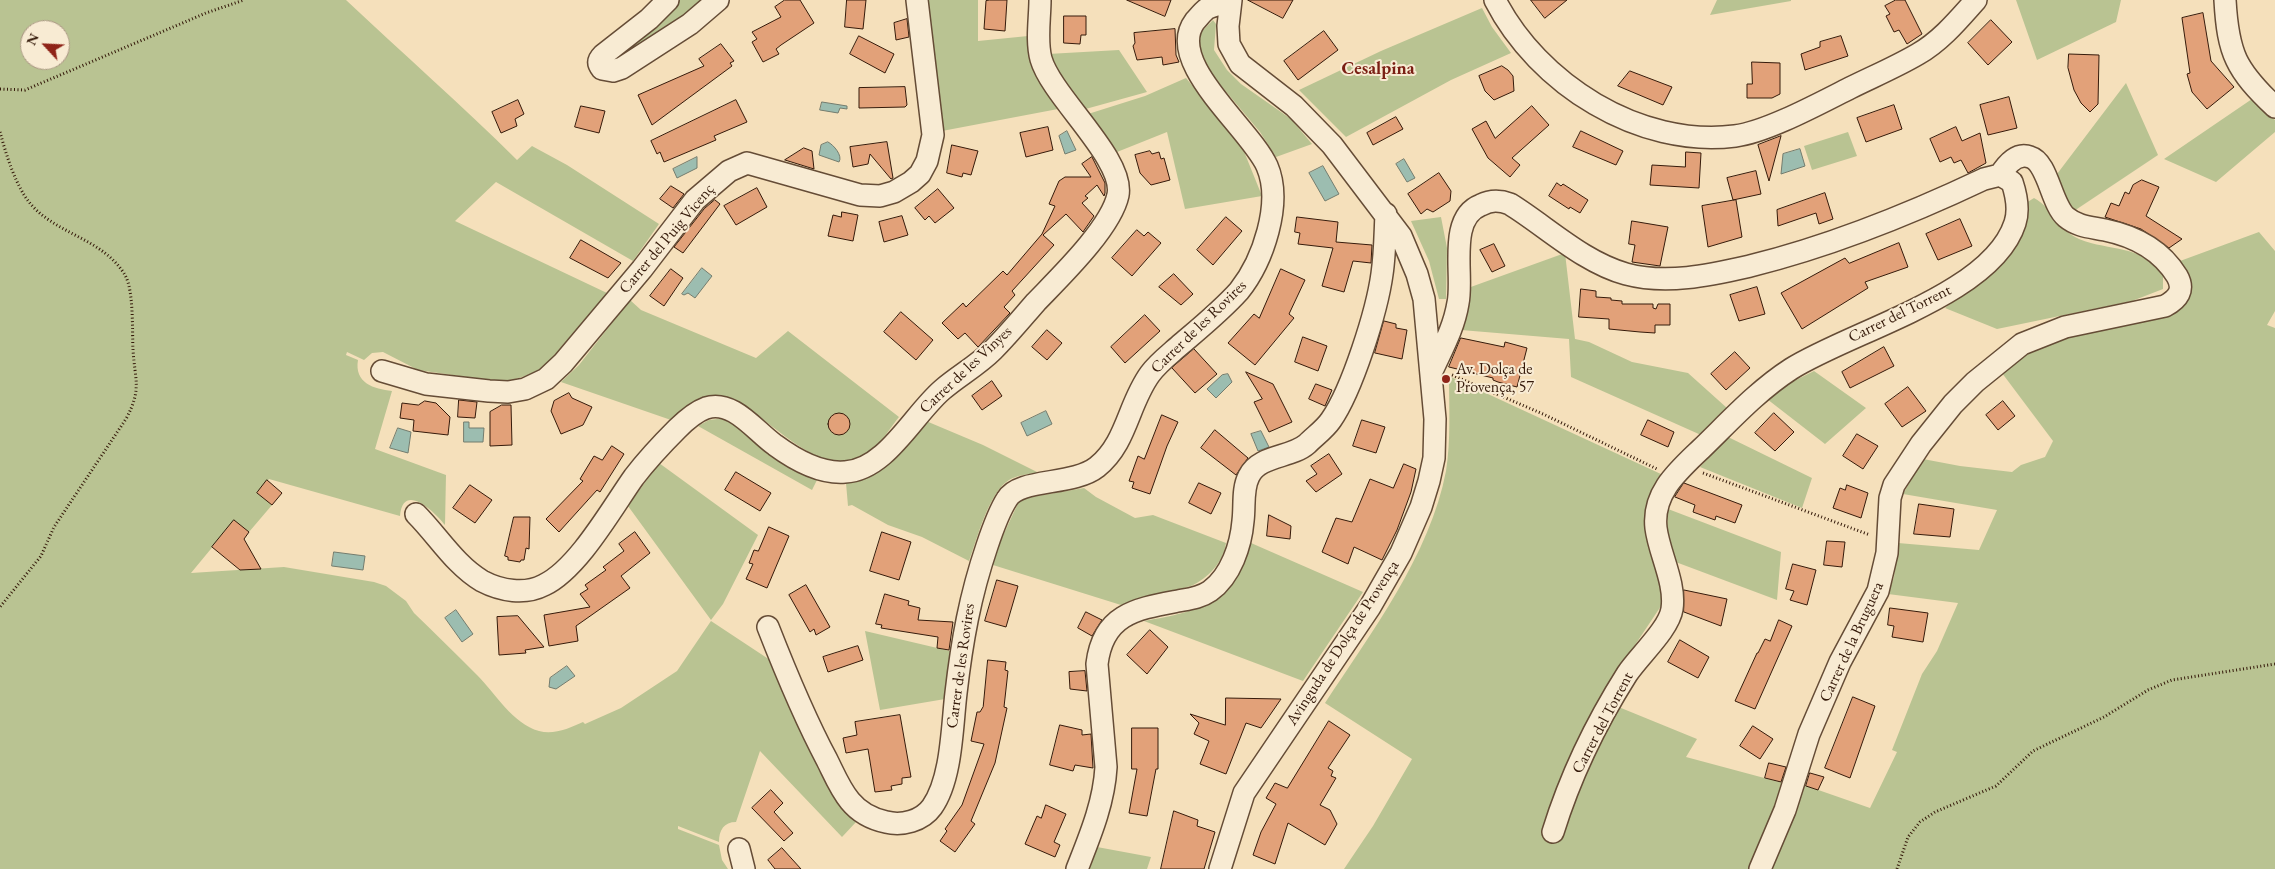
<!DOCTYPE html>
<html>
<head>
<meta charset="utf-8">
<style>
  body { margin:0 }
  #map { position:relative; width:2275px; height:869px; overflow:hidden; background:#f5e0bb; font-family:"EB Garamond",serif }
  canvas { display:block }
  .north { position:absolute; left:20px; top:20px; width:50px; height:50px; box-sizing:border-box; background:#f8ebd3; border:1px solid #aa9783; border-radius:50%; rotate:295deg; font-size:14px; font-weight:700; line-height:20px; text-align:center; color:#351a0a }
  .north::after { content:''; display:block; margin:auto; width:18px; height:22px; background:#8f2418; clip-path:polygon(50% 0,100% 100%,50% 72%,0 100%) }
</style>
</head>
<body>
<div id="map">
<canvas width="2275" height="869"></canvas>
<div class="north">N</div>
</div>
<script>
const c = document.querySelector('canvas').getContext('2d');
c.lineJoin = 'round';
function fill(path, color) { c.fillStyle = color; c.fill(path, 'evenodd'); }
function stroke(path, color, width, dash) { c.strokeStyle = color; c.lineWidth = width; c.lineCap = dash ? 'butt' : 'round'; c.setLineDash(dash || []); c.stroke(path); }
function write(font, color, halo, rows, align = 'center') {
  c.font = font + ' "EB Garamond",serif'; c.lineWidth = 4; c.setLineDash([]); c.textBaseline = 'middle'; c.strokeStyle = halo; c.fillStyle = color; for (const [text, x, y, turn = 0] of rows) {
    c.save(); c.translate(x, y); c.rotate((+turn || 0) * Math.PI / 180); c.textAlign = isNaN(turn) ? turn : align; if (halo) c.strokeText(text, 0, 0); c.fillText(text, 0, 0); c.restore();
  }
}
fill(new Path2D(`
  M0 0H346C403 54 462 105 517 160L532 146 567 165 659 224 633 261 496 182 455 221 607 293 545 366C531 375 518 379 501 382L418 370 383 352 372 353 364 360 347 352 346 355 358 360C354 383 374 389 392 391L375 449 446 475 445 525C435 512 403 481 400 516L269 479 257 493 272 505 249 532 234 521 191 573 284 567 374 582 386 586 406 601 414 613C435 633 456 654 477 675 495 693 513 724 539 731 554 735 570 728 583 722L585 724 621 708 677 671 711 621 770 660 857 821 842 837 760 751 736 822C724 822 719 830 719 842L678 826V829L719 845 722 860 728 869H0ZM30 30H60V60H30Z
  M679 0H702L691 11 618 59Z
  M928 0H978V41L1028 36C1028 65 1044 86 1058 109L942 131Z
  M1717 0H1791V1L1710 15Z
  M2016 0H2121L2116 22 2037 60Z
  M1482 8 1492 27 1511 53 1451 80 1346 137 1299 90 1381 51Z
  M1213 20 1216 24 1214 50 1227 70 1241 84 1291 119 1312 144 1276 157 1260 132 1206 68 1197 48 1200 33Z
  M1119 50 1147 92 1082 110 1048 54Z
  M1186 78 1241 144 1262 196 1185 209 1167 132 1117 152 1088 114 1145 96Z
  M2126 83 2158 155 2074 211 2064 200 2054 178Z
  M2252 99 2275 120V132L2216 182 2164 159Z
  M1848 132 1857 156 1812 170 1804 146Z
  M2034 198C2053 208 2055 228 2079 239 2111 252 2139 243 2163 275V289L2132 301 1997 329 1945 308 2014 248 2023 229 2026 203Z
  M1441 217 1447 248 1446 299H1439L1429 261 1411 221Z
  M2259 232 2275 251V311L2267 325 2275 328V869H1344L1373 826 1412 759 1325 703C1371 633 1430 555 1446 471 1451 440 1449 408 1449 376L1663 475 1645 509 1665 600 1599 699 1697 739 1686 757 1783 783 1804 785 1870 808 1897 752 1892 750 1922 674 1937 651 1958 603 1888 594 1894 577 1898 543 1979 550 1997 510 1903 494 1923 459 1960 466 2012 472 2021 465 2045 457 2053 441 2002 373C2029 347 2070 337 2106 328 2135 322 2175 322 2191 292L2189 290 2188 273 2180 261Z
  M1565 253 1575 339 1589 342 1632 362 1688 373 1727 408 1701 435 1571 377 1569 339 1461 330 1468 288Z
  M630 300 641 310 756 358 788 331 899 417C890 428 881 444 869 452 820 486 773 417 732 400L671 420 561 382 579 365Z
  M1814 371 1866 408 1825 444 1767 399 1778 389Z
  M725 418C758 437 780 468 818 478L812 490 698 426 709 420Z
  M926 421 983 445 1039 473C1030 474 1017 475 1009 480 989 492 977 539 969 561L922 537 888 525 852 505 848 506 846 483C883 480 903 447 926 421Z
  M1728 437 1812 478 1802 508 1700 467Z
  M659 463 758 535 723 604 711 620 628 506Z
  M1084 488 1096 497 1135 518 1153 515 1226 543C1223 563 1208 578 1191 586L1121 605 993 565 1000 542 1020 499Z
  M1668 509 1781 552 1777 600 1673 561 1667 530Z
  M1251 543 1363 592 1303 681 1144 621C1204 611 1226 602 1251 543Z
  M865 631 950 651 945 699 880 710Z
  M1097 847 1151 857 1147 869H1089Z`), '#b9c392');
const water = new Path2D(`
  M822 102 847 106V109L840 108 838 113 820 110Z
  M1067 131 1076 150 1065 154 1059 136Z
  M828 142C834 145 843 156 839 162L819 155 821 145Z
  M1800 149 1805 166 1781 174 1783 154Z
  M697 157V168L677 178 673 169Z
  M1404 159 1415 178 1407 182 1396 164Z
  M1323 166 1339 194 1325 201 1309 173Z
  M702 268 712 276 695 298 688 293 684 295 682 294Z
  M1228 374 1232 382 1216 398 1207 389 1222 375Z
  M1046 411 1052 424 1027 436 1021 423Z
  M464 422H469V428H484L483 442H464Z
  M398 428 411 432 408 453 390 448Z
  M1261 431 1269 447 1258 451 1251 434Z
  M334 552 365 556 363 570 332 566Z
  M456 610 473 634 462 642 445 618Z
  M567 666 575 676 556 689 549 687 550 678Z`);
fill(water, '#9cbdb0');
stroke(water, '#737c6e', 1);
const building = new Path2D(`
  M785 0H800L814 23 781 45 776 49 779 54 763 62 752 42 757 39 752 32 781 17 775 7Z
  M847 0H866L863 29 845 27Z
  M990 0H1007L1005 31 984 29 986 1Z
  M1127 0H1171L1165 16Z
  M1248 0H1293L1283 18Z
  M1531 0H1567L1545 18Z
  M1896 0H1905L1922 34 1907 44 1899 30 1894 32 1886 16 1890 14 1885 6Z
  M2203 13 2211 61 2234 87 2207 109 2192 92 2187 74 2190 73 2182 18Z
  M1064 16H1086V35H1081L1080 44 1064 43Z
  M907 19 909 37 896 40 894 23Z
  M1991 20 2012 42 1988 65 1968 43Z
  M1175 29 1176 55 1179 62 1163 65 1162 57 1137 60 1133 46 1135 43 1134 33Z
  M1324 31 1338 50 1298 80 1284 61Z
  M859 36 894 54 885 73 850 54Z
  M1841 36 1848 56 1805 70 1801 54 1820 47V42Z
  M721 44 734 61 730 63 732 66 652 125 638 95 704 66 699 59Z
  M2069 54 2099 55 2098 104 2090 112 2081 103 2074 90 2068 68Z
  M1752 62 1780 63V94L1772 98H1747V84H1752Z
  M1502 66 1508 70 1513 76 1514 91 1494 100 1485 91 1479 76Z
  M1630 71 1672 87 1663 105 1618 86Z
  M905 87 907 105 905 107 859 108V88Z
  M2009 97 2017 128 1988 135 1980 105Z
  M518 100 524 114 515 119 517 126 501 133 492 112Z
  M736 100 747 122 714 136 716 140 664 162 660 152 657 154 651 141Z
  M1894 105 1902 129 1866 142 1857 118Z
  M581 106 605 111 599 133 575 127Z
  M1532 106 1549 125 1512 158 1520 165 1510 177 1488 158 1472 129 1486 121 1495 138Z
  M1396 117 1403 129 1373 145 1367 133Z
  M1048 127 1053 150 1026 157 1020 133Z
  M1956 127 1962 141 1980 133 1986 163 1968 173 1961 160 1954 163 1951 157 1940 162 1930 139Z
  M1581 131 1623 151 1616 165 1573 147Z
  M1781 136 1769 181 1758 145Z
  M887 142 893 178 891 179 870 154 868 164 853 167 850 147Z
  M952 145 978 151 971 175 963 173 962 177 947 173Z
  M804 148 812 151 814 169 785 160Z
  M1150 151 1152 154 1159 152 1161 159 1164 158 1170 180 1151 185 1140 173 1135 155Z
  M1686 152 1701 153 1699 188 1650 185 1652 165 1685 167Z
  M1092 157 1105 183V193L1104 196 1097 185 1085 196 1088 198 1082 203 1094 216 1085 229 1083 232 1066 214 1043 235 1054 245 1012 291 1015 295 1004 307 1010 313 978 347 965 333 958 339 942 323 963 303 966 307 1003 271 1007 275 1042 234 1055 206 1049 204 1059 181 1065 177H1091L1082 164Z
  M1756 171 1761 194 1733 200 1727 178Z
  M1439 173 1451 191 1450 201 1433 212 1427 209 1421 214 1408 194Z
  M2142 180 2159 187 2146 216 2182 239 2169 248 2141 229 2105 217 2111 203 2119 206 2125 192 2129 194 2133 185Z
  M1557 183 1561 186 1563 184 1588 200 1580 213 1570 207 1569 209 1549 196Z
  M671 186 684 194 673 208 660 199Z
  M757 188 767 207 736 225 724 206Z
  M938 189 954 208 935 223 929 216 925 220 915 208Z
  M1825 193 1833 219 1819 224 1816 213 1778 226 1777 210Z
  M715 200 720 204 683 253 674 247 704 209Z
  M1736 200 1742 237 1708 247 1702 206Z
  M842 212 858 215 853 241 828 236 833 215 841 217Z
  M902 216 908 235 884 242 879 222Z
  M1226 217 1242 231 1213 265 1197 250Z
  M1297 217 1338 222 1336 242 1372 245 1371 263 1353 261 1344 292 1322 286 1333 248 1298 244 1300 233 1295 232Z
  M1960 219 1972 246 1938 260 1926 234Z
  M1632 221 1668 227 1660 266 1632 262 1635 245 1629 244Z
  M1137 230 1144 236 1148 232 1161 243 1132 276 1112 258Z
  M581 240 621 263 608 278 570 258Z
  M1899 243 1908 267 1865 282 1868 288 1802 329 1781 293 1845 258 1849 263Z
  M1494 244 1505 266 1492 272 1480 250Z
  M671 269 683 278 664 306 650 296Z
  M1281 269 1305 280 1289 314 1294 318 1255 365 1228 343 1254 314 1259 318Z
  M1174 274 1193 294 1181 305 1159 287Z
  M1757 287 1765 314 1739 321 1730 295Z
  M1581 289 1596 291V297L1611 298V300L1622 301V304H1653V308L1656 309 1658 304H1670V325H1655V333L1640 332 1609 329V319L1579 317Z
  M901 312 933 340 916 360 884 332Z
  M1145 315 1160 331 1125 363 1111 347Z
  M1384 321 1396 324V328L1407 330 1402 359 1375 353Z
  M1047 330 1062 343 1047 360 1032 347Z
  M1303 337 1327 346 1318 371 1295 362Z
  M1461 338 1504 347 1505 342 1527 348 1517 387 1498 382 1493 380V378L1449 367Z
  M1884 347 1894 366 1850 388 1842 372Z
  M1194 349 1217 374 1195 393 1172 368Z
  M1735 352 1750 368 1726 390 1711 374Z
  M1246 372 1273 384 1292 422 1269 432 1254 402 1262 399Z
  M992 381 1002 396 982 410 972 396Z
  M1316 384 1332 390 1325 406 1309 399Z
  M1908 387 1926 411 1902 427 1885 404Z
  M569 393 572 398 592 407 583 425 561 434 551 411 554 401Z
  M459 400 477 402 475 418 458 417Z
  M425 401 436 403 450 417 448 435 413 431 414 420 400 418 402 403 418 405Z
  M2003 401 2015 416 1998 430 1986 415Z
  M502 405H511L512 445 490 446V412Z
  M1774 413 1794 432 1775 451 1755 433Z
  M828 424a11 11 0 1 1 22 0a11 11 0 1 1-22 0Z
  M1162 415 1178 422 1167 446 1150 494 1132 488 1134 482 1129 481 1138 456 1144 459Z
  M1362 420 1385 427 1376 453 1353 446Z
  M1648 420 1674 432 1668 447 1641 435Z
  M1215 430 1248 458 1236 475 1201 448Z
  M1857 434 1878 446 1863 469 1843 456Z
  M612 446 624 454 600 492 597 490 559 532 546 519 583 481 580 479 594 456 602 460Z
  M1329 454 1342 474 1316 492 1306 481 1317 474 1311 466Z
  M1404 464 1416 469 1411 492 1397 530 1382 560 1354 547 1348 564 1322 552 1336 518 1352 522 1370 479 1393 488Z
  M736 472 771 493 760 511 725 490Z
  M267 480 282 493 272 505 257 493Z
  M1199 483 1221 493 1211 514 1189 503Z
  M1684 483 1742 505 1735 523 1716 516 1715 520 1693 512 1695 505 1675 497Z
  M470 485 492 500 475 523 453 508Z
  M1847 485 1868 493 1861 518 1833 508 1840 488 1845 490Z
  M1919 504 1954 509 1950 537 1914 534Z
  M1269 515 1291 526 1290 539 1267 536Z
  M514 517H530L529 549 526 548 524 560H521L520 562 508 560V557L505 556Z
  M234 520 249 532 244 539 261 569 240 570 212 547Z
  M769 527 789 536 767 588 746 579 753 564 749 563 754 550 758 551Z
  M635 532 650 553 621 576 630 588 576 626 578 641 549 646 544 615 590 607 580 594 588 589 585 585 606 570 603 567 624 551 619 544Z
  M882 532 911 542 899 580 870 571Z
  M1827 541 1845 542 1842 567 1824 565Z
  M1793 564 1816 570 1807 605 1790 600 1794 591 1786 589Z
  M997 580 1018 586 1006 627 985 621Z
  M806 585 830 627 816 635 814 629 810 632 789 595Z
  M1684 590 1727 599 1721 626 1684 612Z
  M885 594 909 601 908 605 920 608 918 620 953 622 949 650 937 648 938 637 881 628 882 625 876 624Z
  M1890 608 1928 613 1923 642 1892 637 1894 626 1888 625Z
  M1086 612 1102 620 1092 636 1078 628Z
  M518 616 544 647 525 650 526 653 499 655 497 617Z
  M1779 620 1792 626 1755 709 1735 701 1757 653H1758L1765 639 1770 641Z
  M1150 630 1168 647 1147 674 1127 655Z
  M1680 640 1709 657 1698 678 1668 662Z
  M858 646 863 660 828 672 823 657Z
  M988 660 1006 662 1005 670 1008 671 1004 707 1007 708 995 763 971 821 975 824 955 852 940 841 947 831 945 829 962 805 984 744 971 741 977 712H980L983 707Z
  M1085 671 1087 691 1070 689 1069 672Z
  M1853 697 1875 706 1850 778 1825 768Z
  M1226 698 1281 699 1261 728 1246 723 1226 774 1200 764 1209 741 1194 734 1199 723 1190 714 1225 725Z
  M900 715 911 777 902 778V784L891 786 892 790 875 792 868 749 846 753 843 738 857 735 855 722Z
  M1329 721 1350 735 1328 768 1333 771 1331 776 1336 778 1320 805 1330 810 1337 824 1325 845 1288 823 1275 864 1253 855 1261 832 1276 804 1266 798 1275 783 1287 788Z
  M1060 725 1082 730V735L1091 734 1093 768 1075 765 1073 771 1050 765Z
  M1753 726 1773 739 1760 759 1740 746Z
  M1132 728H1158V769H1156L1147 816 1129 813 1137 769H1132Z
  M1769 763 1786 767 1781 782 1765 778Z
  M1810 773 1824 777 1818 790 1806 786Z
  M771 790 783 803 774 812 793 833 784 841 752 808Z
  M1046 805 1066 814 1054 842 1060 845 1055 857 1025 844 1037 816 1041 818Z
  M1174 811 1198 820 1197 826 1215 832 1204 869H1161Z
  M782 848 801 869H775L768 860Z`);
fill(building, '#e2a179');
stroke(building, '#351a0a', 1);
const street = new Path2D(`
  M668 0 649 19 603 55C598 60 597 63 602 69L613 71 622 68 690 24 718 0
  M1495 0C1538 84 1639 148 1735 136 1767 132 1820 103 1850 88 1872 77 1896 67 1918 54 1941 41 1959 19 1976 0
  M2225 0C2228 54 2236 70 2275 107
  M382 371 426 384 489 391 508 392 525 389 546 379 563 363 642 269 695 200 729 171 747 163 860 195 880 196 894 192 911 182 920 174 927 161 933 135 917 0
  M1432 371C1442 349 1454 328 1458 303 1464 276 1447 218 1481 205 1491 200 1499 200 1510 204 1547 227 1583 262 1626 274 1667 285 1710 275 1750 266 1831 246 1908 215 1984 179L2000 175 2012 182C2016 194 2019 211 2015 223 1992 295 1851 331 1791 369 1757 391 1730 421 1701 449 1678 471 1652 493 1656 528 1659 553 1676 583 1672 609 1669 629 1639 656 1627 674 1596 723 1570 777 1553 832
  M416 514C438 536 455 565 482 581 501 591 525 595 544 585 578 569 612 508 634 477 647 460 662 444 677 429 685 421 695 412 706 408 733 399 755 431 775 445 794 459 821 474 845 472 886 470 913 415 942 390 958 376 977 366 993 350 1008 335 1022 318 1036 302 1060 277 1111 228 1118 195 1125 159 1052 97 1041 59 1036 41 1040 18 1040 0
  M768 627C786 673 804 717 827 760 834 774 840 789 850 801 859 812 872 819 886 822 902 826 922 821 932 807 952 779 952 726 956 693 962 641 970 596 987 546 992 531 998 513 1007 499 1019 478 1073 486 1097 467 1127 443 1128 404 1150 374 1158 363 1170 354 1180 345 1200 328 1221 311 1239 291 1263 261 1283 203 1267 166 1250 128 1164 62 1195 21 1199 17 1203 11 1208 8 1215 5 1223 3 1230 1
  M739 849 744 869
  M1077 869C1090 836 1104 803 1106 767L1097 664C1103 614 1136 609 1178 601 1189 599 1200 598 1210 591 1231 576 1241 545 1243 521 1245 506 1242 489 1249 476 1259 455 1291 458 1307 444 1315 436 1325 429 1331 420 1352 390 1377 311 1382 274 1385 254 1385 233 1386 214
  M1220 869 1244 793 1370 607 1401 553 1421 507 1429 481 1434 458 1435 419 1424 299 1417 274 1401 236 1332 145 1294 106 1240 64 1229 44 1228 26 1231 0
  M1760 869 1785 810 1809 734 1840 662 1878 591 1887 553 1890 498 1894 485 1921 444 1953 404 1975 382 2022 344 2065 327 2165 306C2178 299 2185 290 2177 276 2161 250 2134 236 2105 230 2091 227 2078 227 2066 217 2051 204 2048 162 2030 157 2017 152 2007 164 2000 175`);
stroke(street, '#654c36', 24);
stroke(new Path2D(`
  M0 89 25 90 206 13 244 0
  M0 132C6 154 15 184 29 202 54 234 103 238 125 275 134 291 132 330 133 350 135 381 142 389 126 419L54 527 41 556 0 607
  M1452 375 1543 414 1657 469
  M1703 473 1870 535
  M1897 869 1908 837 1920 822 1935 812 1996 786 2033 751 2104 717 2148 690 2172 680 2275 664`), '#351a0a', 3, [1, 2.5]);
stroke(street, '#f8ebd3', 21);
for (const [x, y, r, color] of [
  [1446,379,5,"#8f2418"]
]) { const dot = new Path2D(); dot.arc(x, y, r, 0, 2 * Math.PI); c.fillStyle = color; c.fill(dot); stroke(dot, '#f8ebd3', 2); }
write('16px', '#351a0a', '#f8ebd3', [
  ["Carrer del Puig Vicenç",667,239,-50],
  ["Carrer del Torrent",1900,314,-26],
  ["Carrer de les Rovires",1199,327,-44],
  ["Carrer de les Vinyes",966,370,-43],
  ["Carrer de la Bruguera",1852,642,-65],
  ["Avinguda de Dolça de Provença",1343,643,-57],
  ["Carrer de les Rovires",961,666,-82],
  ["Carrer del Torrent",1603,723,-62]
]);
write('16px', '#351a0a', '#f8ebd3', [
  ["Av. Dolça de",1456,370],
  ["Provença, 57",1456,388]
], 'left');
write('bold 18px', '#7a1f14', '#f8ebd3', [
  ["Cesalpina",1378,69]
]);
</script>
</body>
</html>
